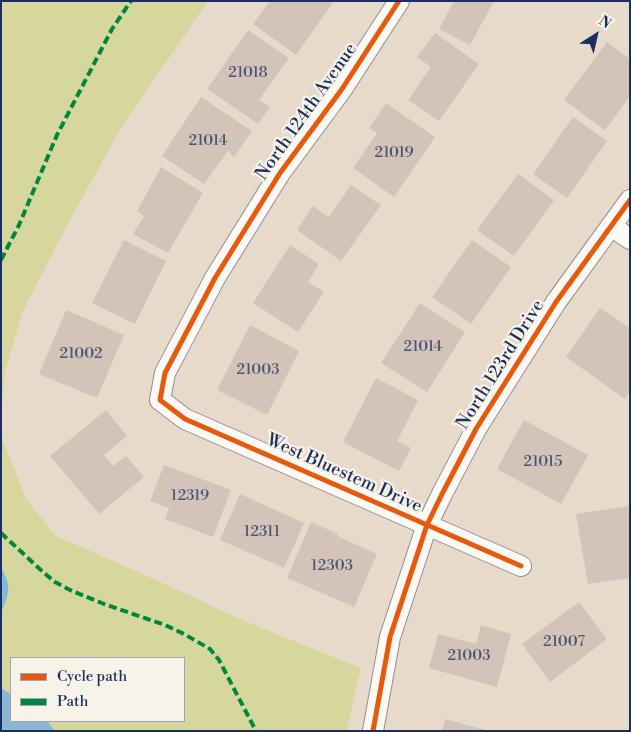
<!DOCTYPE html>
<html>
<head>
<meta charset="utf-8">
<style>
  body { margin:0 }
  #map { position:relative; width:631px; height:732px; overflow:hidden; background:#e8dacb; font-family:"Libre Bodoni",serif }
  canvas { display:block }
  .frame { position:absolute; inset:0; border:2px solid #1b2f5e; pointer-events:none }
  .legend { position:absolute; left:10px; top:657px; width:175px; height:65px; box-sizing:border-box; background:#f7f3e8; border:1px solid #9fa5b1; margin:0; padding:6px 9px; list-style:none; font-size:15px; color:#1b2f5e }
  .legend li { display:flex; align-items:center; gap:10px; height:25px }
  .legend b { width:25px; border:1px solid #9fa5b1 }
  .north { position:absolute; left:571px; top:10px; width:50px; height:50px; -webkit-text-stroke:4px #f7f3e8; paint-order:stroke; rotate:35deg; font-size:14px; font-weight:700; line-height:20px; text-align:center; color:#1b2f5e }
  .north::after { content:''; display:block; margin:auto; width:18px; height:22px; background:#1b2f5e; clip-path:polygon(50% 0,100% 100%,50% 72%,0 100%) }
</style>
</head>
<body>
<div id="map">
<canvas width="631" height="732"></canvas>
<div class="frame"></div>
<ul class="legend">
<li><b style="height:6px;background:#e8590c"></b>Cycle path</li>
<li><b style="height:6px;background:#00873e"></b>Path</li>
</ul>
<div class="north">N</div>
</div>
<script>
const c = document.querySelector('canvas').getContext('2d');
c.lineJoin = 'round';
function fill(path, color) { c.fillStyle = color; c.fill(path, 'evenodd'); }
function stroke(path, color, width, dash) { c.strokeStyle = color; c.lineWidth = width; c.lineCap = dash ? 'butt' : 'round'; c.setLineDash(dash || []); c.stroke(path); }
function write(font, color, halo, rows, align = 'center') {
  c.font = font + ' "Libre Bodoni",serif'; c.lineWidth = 4.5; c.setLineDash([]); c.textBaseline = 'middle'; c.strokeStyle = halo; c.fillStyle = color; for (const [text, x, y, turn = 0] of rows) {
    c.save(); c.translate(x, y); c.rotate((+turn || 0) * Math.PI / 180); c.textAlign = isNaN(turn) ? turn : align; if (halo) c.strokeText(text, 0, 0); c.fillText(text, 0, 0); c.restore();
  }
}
fill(new Path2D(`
  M1 1H208L121 128 66 227 22 313 5 372 1 413Z
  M1 436 26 499 56 536 136 571 247 622 361 668 357 682 347 731H1ZM11 658H184V721H11Z`), '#d5d79c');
fill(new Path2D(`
  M1 568C13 585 8 597 1 613Z
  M1 688 11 694V721H47L55 731H1Z`), '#88b8d3');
fill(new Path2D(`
  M270 1H334L296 55 253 24Z
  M454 1H494L470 45 439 29Z
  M248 30 289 58 259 100 270 107 258 124 207 89Z
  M435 33 479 64 439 121 408 100 431 67 417 57Z
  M607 42 630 59V96L605 130 564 100Z
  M201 97 252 131 234 157 228 151 204 184 162 156Z
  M386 103 435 137 394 197 353 168 377 133 369 128Z
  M573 117 607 141 567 198 533 174Z
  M161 167 203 193 168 253 133 234 144 216 137 211Z
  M518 174 554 200 514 256 477 230Z
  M351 185 381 205 341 261 297 230 313 206 329 217Z
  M124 240 166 261 135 324 92 303Z
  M472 240 511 267 471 324 432 297Z
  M290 245 319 264 308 282 324 292 298 332 253 303Z
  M420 303 465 332 427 392 381 363Z
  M600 308 630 328V391L625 399 566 357Z
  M66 310 124 335 97 398 39 374Z
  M250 325 299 351 267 415 217 390Z
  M376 378 418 400 397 441 411 448 399 471 343 442Z
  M106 410 127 436 104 455 113 466 126 456 144 477 99 514 50 456Z
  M524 420 588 455 561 504 497 469Z
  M164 465 231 490 213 537 165 519 169 508 150 501Z
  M240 494 304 523 284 568 220 540Z
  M630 506V578L588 584 576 514Z
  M311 522 338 534 337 536 377 554 354 607 287 578Z
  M579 602 607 639 550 682 522 644Z
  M481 625 511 634 497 687 429 668 438 634 476 644Z
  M445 719 486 730 485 731H442Z`), '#d3c3b8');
const minor = new Path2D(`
  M399 1 342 89 280 173 215 278 165 373 160 400 185 419 521 566
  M611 226 630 239
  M373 731 390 637 427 525 442 494 476 429 556 302 630 200`);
stroke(minor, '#928e8e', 22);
stroke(minor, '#fcf9f7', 20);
stroke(new Path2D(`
  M1 260 19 225 57 135 112 29 131 1
  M1 533 43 572 55 582 70 590 104 604 165 625 184 634 210 649 219 660 256 731`), '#00873e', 4, [8, 4]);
stroke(new Path2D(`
  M399 1 342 89 280 173 215 278 165 373 160 400 185 419 521 566
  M373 731 390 637 427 525 442 494 476 429 556 302 630 200`), '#e8590c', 5);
write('15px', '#4b5676', null, [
  ["21018",248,73],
  ["21014",208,141],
  ["21019",394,153],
  ["21014",423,347],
  ["21002",81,354],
  ["21003",258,370],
  ["21015",543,462],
  ["12319",190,496],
  ["12311",262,532],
  ["12303",332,566],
  ["21007",564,642],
  ["21003",469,656]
]);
write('18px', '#1b2f5e', '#f7f3e8', [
  ["North 124th Avenue",307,112,-55],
  ["North 123rd Drive",501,365,-58],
  ["West Bluestem Drive",344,474,24]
]);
</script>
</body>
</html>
